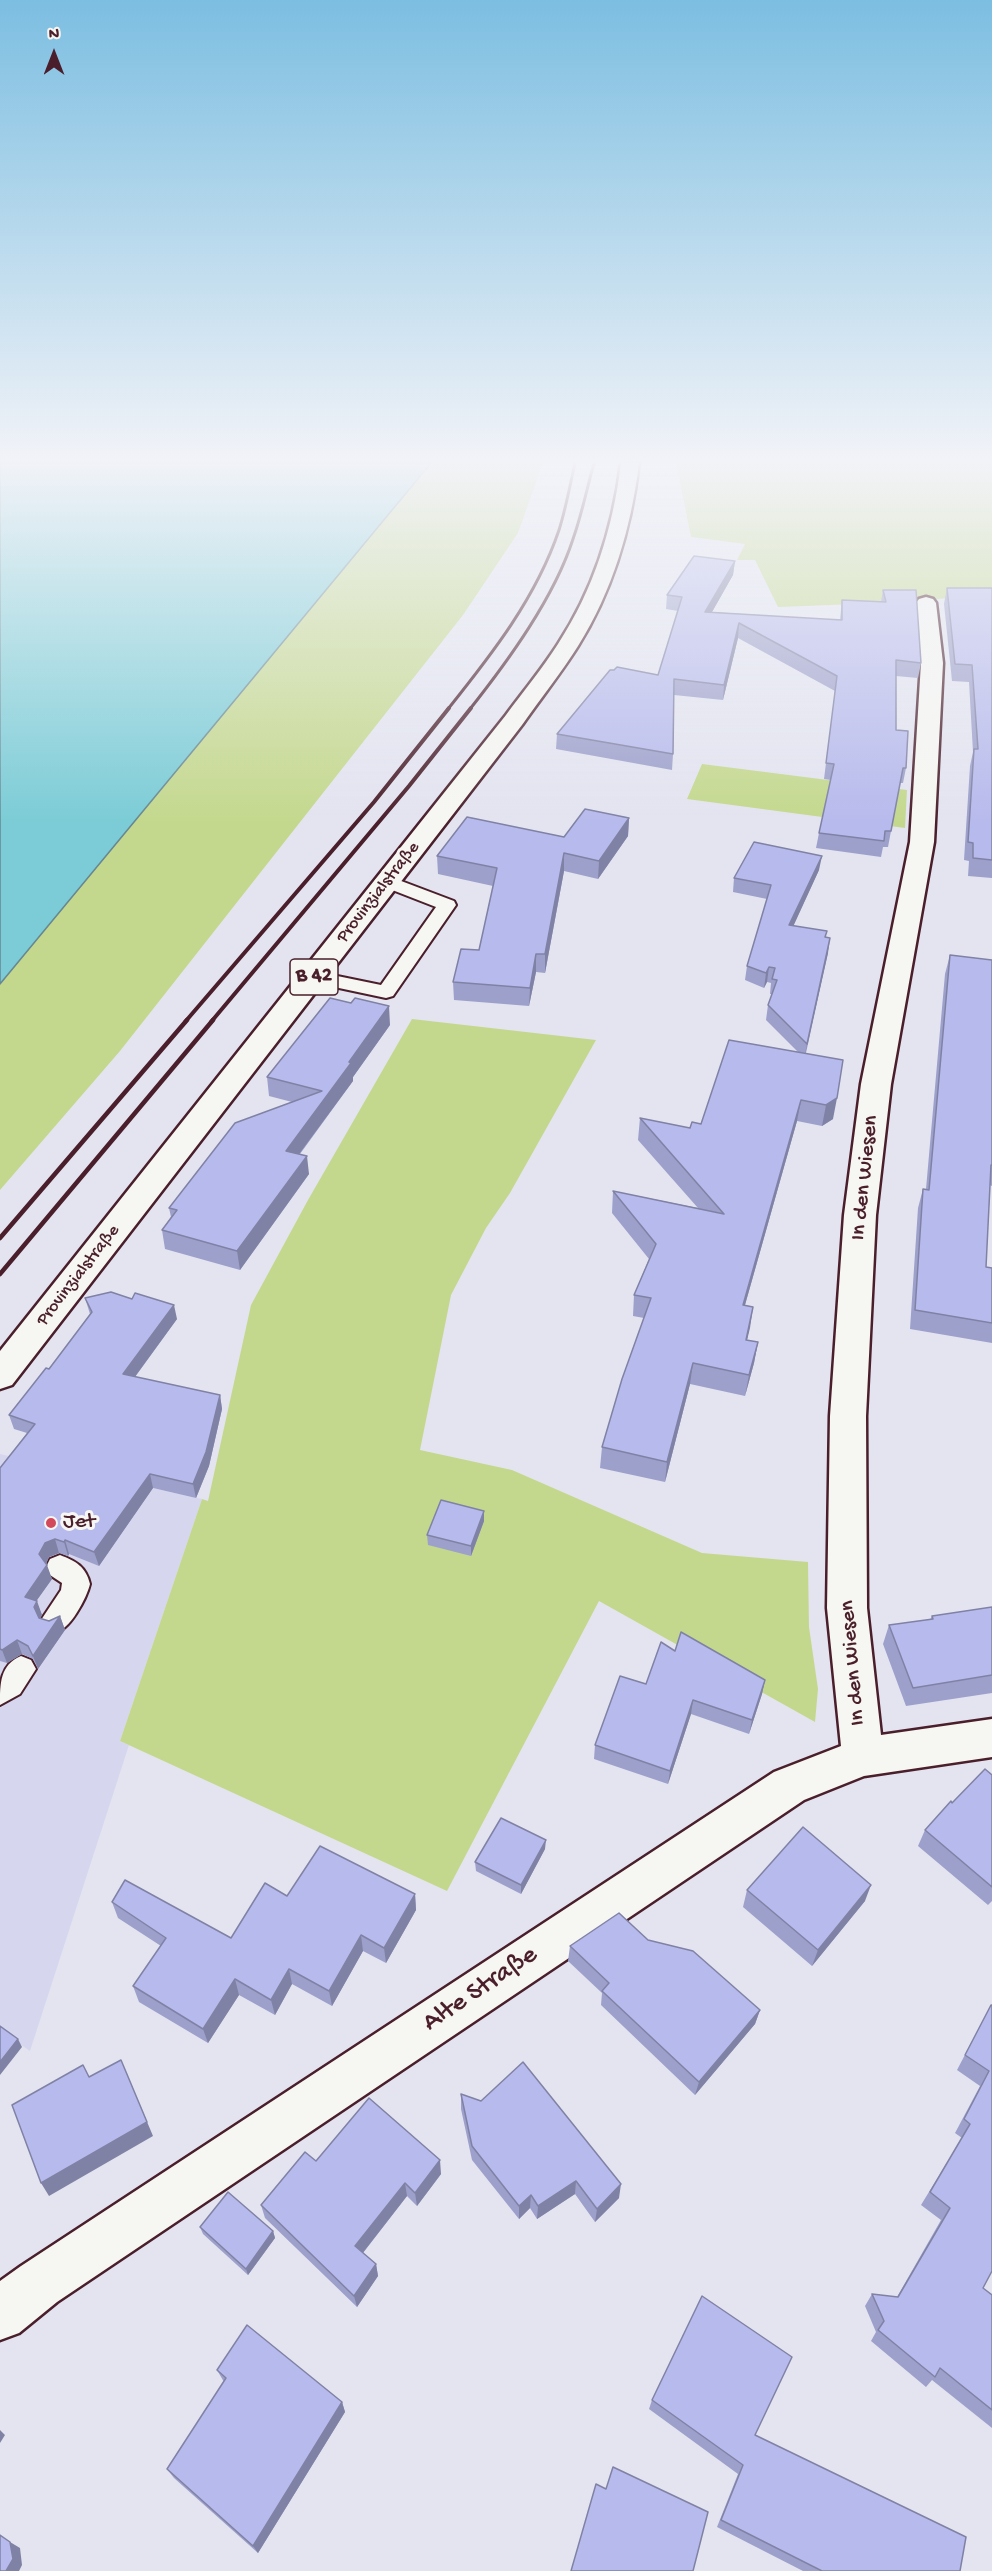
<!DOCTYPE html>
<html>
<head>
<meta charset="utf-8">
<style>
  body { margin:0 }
  #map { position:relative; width:992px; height:2571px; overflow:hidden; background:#e3e4f0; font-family:"Gochi Hand",sans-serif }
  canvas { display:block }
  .north { position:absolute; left:24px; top:24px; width:60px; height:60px; -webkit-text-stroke:4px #f6f6f2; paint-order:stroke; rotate:0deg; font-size:16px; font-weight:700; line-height:24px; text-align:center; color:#4a1f2b }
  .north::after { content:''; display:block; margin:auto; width:21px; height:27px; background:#4a1f2b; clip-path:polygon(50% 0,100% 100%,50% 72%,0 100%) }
</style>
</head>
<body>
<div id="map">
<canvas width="992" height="2571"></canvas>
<div class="north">N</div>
</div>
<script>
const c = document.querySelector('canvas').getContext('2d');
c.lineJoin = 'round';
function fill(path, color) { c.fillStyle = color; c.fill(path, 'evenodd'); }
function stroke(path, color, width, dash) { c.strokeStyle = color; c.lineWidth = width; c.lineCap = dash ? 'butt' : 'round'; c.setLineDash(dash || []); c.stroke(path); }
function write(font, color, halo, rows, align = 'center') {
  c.font = font + ' "Gochi Hand",sans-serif'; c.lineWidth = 6; c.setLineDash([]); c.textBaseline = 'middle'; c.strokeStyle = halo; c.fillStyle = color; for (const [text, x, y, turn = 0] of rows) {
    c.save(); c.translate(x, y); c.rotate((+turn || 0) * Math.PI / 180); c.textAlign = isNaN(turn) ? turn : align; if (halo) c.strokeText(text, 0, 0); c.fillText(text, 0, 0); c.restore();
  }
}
fill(new Path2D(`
  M0 1454 202 1499 120 1741 129 1745 30 2051 0 2030Z`), '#d6d7ef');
fill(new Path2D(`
  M431 463H543L518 533 463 615 120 1051 0 1190V984Z
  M676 463H992V595L883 603 778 607 755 560H737L745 544 691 537Z
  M702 764 907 790 905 828 687 799Z
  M412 1019 596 1040 510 1193 486 1228 451 1295 420 1450 512 1470 702 1553 808 1562 809 1627 818 1689 815 1722 599 1601 447 1891 120 1741 202 1499 208 1501 251 1305 308 1200Z`), '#c4d88d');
const water = new Path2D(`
  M0 463H431L0 984Z`);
fill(water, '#7bccd6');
stroke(water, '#678792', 1.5);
const lane = new Path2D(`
  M388 876 454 901 456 905 393 996 386 998 306 981 303 977 306 973 313 971 381 985 436 907 382 886 379 882 382 878Z
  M60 1555C76 1561 86 1567 90 1584 87 1597 69 1633 54 1632 51 1632 48 1630 45 1629L41 1620 61 1590 62 1583 50 1575 46 1567 50 1559Z
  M21 1656 31 1660 36 1669 20 1694 0 1705C0 1683 0 1665 21 1656Z`);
const street = new Path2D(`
  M926 597 933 599 936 603 943 663 934 842 891 1084 876 1215 866 1416 867 1608 881 1735 992 1719V1757L864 1776 804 1800 57 2302 19 2333 0 2340V2281L21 2266 774 1772 841 1746 827 1608 830 1416 844 1215 861 1084 910 842 921 663 916 603 919 599Z`);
const primary = new Path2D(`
  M621 463H639C631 528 613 590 578 646 561 673 541 698 522 725L12 1385 0 1389V1351L506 715C523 692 542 669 558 644 594 589 613 528 621 463Z`);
stroke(lane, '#4a1f2b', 4);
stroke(street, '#4a1f2b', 5);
stroke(primary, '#4a1f2b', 5);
fill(lane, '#f6f6f2');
fill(street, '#f6f6f2');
fill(primary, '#f6f6f2');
stroke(new Path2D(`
  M448 709C492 654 536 598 559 530 566 508 570 485 575 463
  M470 709C508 661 554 598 573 539 582 514 587 488 594 463`), '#4a1f2b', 3);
stroke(new Path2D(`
  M185 1022 374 802 449 708
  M211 1022 409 786 471 708`), '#4a1f2b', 4);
stroke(new Path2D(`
  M0 1238 187 1020
  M0 1274 213 1020`), '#4a1f2b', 4.5);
fill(new Path2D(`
  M735 561 733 575 712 612 840 620 842 600 881 602 883 590 921 663 918 678 896 676V730L906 768 903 783H900L888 847H883L881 857 816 848 819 833 831 780 824 779 835 691 738 638 723 700 674 695 673 754 672 770 556 749 557 734 658 675 678 611 666 609 667 595Z
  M947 588H992V878L968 876 969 861 964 860 970 766 973 752 969 682 952 681 944 604Z
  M629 818 628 836 598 879 564 871 545 973 536 972 529 1006 454 1000 453 982 479 950 493 886 438 874 437 856 564 837Z
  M819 870 793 926 826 937 828 953 806 1053 833 1119 822 1126 797 1121 745 1305 753 1307 747 1340 758 1342 754 1363 745 1396 690 1384 665 1482 600 1468 602 1447 644 1318 633 1316 634 1295 649 1259 612 1213 613 1191 698 1208 638 1140 640 1118 690 1128 701 1124 798 1052 766 1020 768 1005 772 994H770L771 983 767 982 764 988 745 980 747 966 767 899 733 892 734 878Z
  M950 955 992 960V1186L990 1185 986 1267 992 1268V1343L910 1329 918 1208 923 1189H926L945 974Z
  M390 1025 353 1077V1081L300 1154 309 1174 240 1270 165 1249 162 1230 171 1217 169 1208 292 1102 269 1096 267 1077Z
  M85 1298 177 1319 135 1377 220 1395 222 1409 209 1466 196 1498 153 1488 99 1566 69 1554 68 1556 59 1553 49 1557 46 1564 52 1579 36 1601 42 1615 40 1618 49 1621 60 1616 65 1630 38 1669 33 1659 22 1654 7 1663 0 1661V1468L27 1433 14 1429 9 1415 49 1369 90 1314Z
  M484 1511V1521L471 1556 428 1545 427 1535Z
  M992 1607V1693L906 1706 883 1644 889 1625 930 1620 932 1616Z
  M675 1651 765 1680 762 1694 749 1734 691 1714 668 1784 594 1759 595 1745 646 1684Z
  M992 1775V1901L988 1905 918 1846 925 1830 952 1803Z
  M545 1849 521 1894 476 1871 475 1862Z
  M747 1890 865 1901 812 1966 743 1907Z
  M415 1894 416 1910 386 1963 363 1951 332 2006 292 1984 275 2015 239 1995 208 2043 139 2002 133 1986 161 1946 118 1918 112 1902 231 1938 287 1896Z
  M648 1940 760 2010 755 2024 695 2095 601 2005 602 1993 568 1961 570 1946Z
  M991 2005 983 2288 992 2295V2428L932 2380 926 2387 871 2341 876 2332 865 2306 872 2294 897 2297 941 2220 921 2205 962 2138 955 2133 980 2086 957 2070Z
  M461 2094 619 2198 595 2222 575 2194 537 2219 530 2208 519 2219 472 2160 461 2109Z
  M316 2161 441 2174 417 2206 407 2196 363 2253 376 2264 378 2276 357 2307 265 2218 261 2205Z
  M200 2227 273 2231 275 2238 248 2275 203 2234Z
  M217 2370 342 2402 345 2412 258 2553 174 2478 167 2469 224 2382Z
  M652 2400 755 2435 960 2571H803L717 2527 738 2474 649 2409Z`), '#9da0cb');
fill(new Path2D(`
  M735 561 733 575 704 626 705 612Z
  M739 623 738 638 723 700 724 685Z
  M629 818 628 836 598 879 599 861Z
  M564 853V871L545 973V954Z
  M822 856 819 870 787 940 789 925Z
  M830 938 828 953 804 1059 807 1044Z
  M536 954V972L529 1006 530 988Z
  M769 967 767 982 764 988 766 973Z
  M389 1006 390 1025 353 1077V1081L288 1169 286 1151Z
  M837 1098 833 1119 822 1126 826 1105Z
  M801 1100 797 1121 739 1326 743 1305Z
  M307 1156 309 1174 240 1270 237 1251Z
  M174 1305 177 1319 126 1389 123 1374Z
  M753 1307 750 1328 742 1361 746 1340Z
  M758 1342 754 1363 745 1396 749 1375Z
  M693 1363 690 1384 665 1482 667 1462Z
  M220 1395 222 1409 209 1466 196 1498 193 1484Z
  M150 1474 153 1488 99 1566 94 1552Z
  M484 1511V1521L471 1556V1546Z
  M55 1539 59 1553 49 1557 44 1568 39 1554 45 1543Z
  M65 1540 69 1554 68 1556 64 1542Z
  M47 1565 52 1579 30 1610 25 1597Z
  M37 1601 42 1615 39 1621 34 1607Z
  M60 1616 65 1630 38 1669 33 1656Z
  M17 1640 22 1654 7 1663 2 1650Z
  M765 1680 762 1694 749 1734 752 1720Z
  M693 1700 691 1714 668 1784 670 1771Z
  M546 1840 545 1849 521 1894V1885Z
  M871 1885 865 1901 812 1966 818 1950Z
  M415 1894 416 1910 386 1963 384 1948Z
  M361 1935 363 1951 332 2006 329 1991Z
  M289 1969 292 1984 275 2015 271 2000Z
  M235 1979 239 1995 208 2043 203 2029Z
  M760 2010 755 2024 695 2095 699 2082Z
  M18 2039 22 2047 0 2075V2062Z
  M127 2074 153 2136 49 2196 41 2183Z
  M440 2160 441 2174 417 2206 415 2193Z
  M576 2181 575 2194 537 2219 538 2206Z
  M405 2183 407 2196 358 2259 355 2246Z
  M621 2184 619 2198 595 2222 597 2209Z
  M531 2195 530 2208 519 2219V2206Z
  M273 2231 275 2238 248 2275 246 2269Z
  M376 2264 378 2276 357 2307 354 2296Z
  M342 2402 345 2412 258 2553 253 2546Z
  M0 2430 5 2435 0 2443Z
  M10 2542 20 2548 22 2565 19 2571H6Z`), '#8082a5');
const building = new Path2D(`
  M694 556 735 561 705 612 842 620V600L886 602 883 590H916L921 663 896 660V730L908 731 906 768H903L891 831H885L884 841 819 833 834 764 826 763 837 676 739 623 724 685 674 679 673 754 557 734 610 670H614L617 667 658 675 682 597 667 595Z
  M947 588H992V860L973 858V843L968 842 974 749H978L972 665 955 664Z
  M585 809 629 818 599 861 564 853 545 954H536L530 988 453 982 461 949 479 950 497 868 437 856 467 817 564 837Z
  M754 842 822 856 789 925 827 931 825 937 830 938 807 1044 768 1005 777 980 772 979 775 968 769 967 766 973 747 966 771 885 734 878Z
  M950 955 992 960V1165H991L986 1267 992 1268V1323L915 1310 923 1189 929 1190Z
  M330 998 351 1003 355 998 389 1006 349 1062 351 1063 286 1151 307 1156 237 1251 162 1230 177 1210 169 1208 235 1123 322 1091 267 1077Z
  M729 1040 843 1060 837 1098 826 1105 801 1100 743 1305 753 1307 746 1340 758 1342 749 1375 693 1363 667 1462 602 1447 622 1379 651 1298 634 1295 656 1244 613 1191 724 1214 640 1118 690 1128 692 1122 701 1124Z
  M111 1292 132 1299 135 1293 174 1305 123 1374 220 1395 206 1452 193 1484 150 1474 94 1552 65 1540 64 1542 55 1539 45 1543 39 1554 47 1565 25 1597 37 1601 34 1607 39 1618 49 1621 60 1616 33 1656 28 1646 17 1640 2 1650 0 1649V1468L35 1424 9 1415 46 1368 49 1369 92 1312 85 1298Z
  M441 1500 484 1511 471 1546 427 1535Z
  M992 1607V1675L913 1688 889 1625 933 1619 932 1616Z
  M681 1632 765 1680 752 1720 693 1700 670 1771 595 1745 620 1676 646 1684 661 1642 675 1651Z
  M985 1769 992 1775V1887L925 1830 951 1801 952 1803Z
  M501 1818 546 1840 521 1885 475 1862Z
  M803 1827 871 1885 818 1950 747 1890Z
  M320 1846 415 1894 384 1948 361 1935 329 1991 289 1969 271 2000 235 1979 203 2029 133 1986 166 1938 112 1902 125 1880 231 1938 265 1883 287 1896Z
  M619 1913 648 1940 693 1951 760 2010 699 2082 602 1991 609 1983 570 1946Z
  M991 2005H992V2271L983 2288 992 2295V2410L940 2368 935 2377 878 2330 884 2321 872 2294 898 2297 950 2208 930 2192 970 2124 964 2119 989 2071 965 2055Z
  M0 2026 18 2039 0 2062Z
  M121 2060 147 2122 41 2183 12 2105 83 2065 89 2077Z
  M523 2062 621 2184 597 2209 576 2181 538 2206 531 2195 519 2206 472 2146 461 2094 481 2101Z
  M369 2098 440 2160 415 2193 405 2183 355 2246 376 2264 354 2296 261 2205 305 2152 316 2161Z
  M228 2192 273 2231 246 2269 200 2227Z
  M702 2296 792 2357 755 2435 966 2537 960 2571H822L721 2520 743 2465 652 2400Z
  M247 2325 342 2402 253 2546 167 2469 226 2378 217 2370Z
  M613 2467 708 2512 693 2571H571L596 2484 606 2489Z
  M0 2535 10 2542 13 2559 6 2571H0Z`);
fill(building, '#b7baec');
stroke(building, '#8082a5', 1.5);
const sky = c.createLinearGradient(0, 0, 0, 823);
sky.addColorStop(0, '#7cbee1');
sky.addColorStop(0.56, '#f2f3f8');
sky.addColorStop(1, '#f2f3f800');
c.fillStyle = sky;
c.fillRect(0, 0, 992, 823);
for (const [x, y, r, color] of [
  [51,1523,6,"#d1495b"]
]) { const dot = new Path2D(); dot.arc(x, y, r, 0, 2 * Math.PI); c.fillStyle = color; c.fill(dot); stroke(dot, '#f6f6f2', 2); }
write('18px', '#4a1f2b', '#f6f6f2', [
  ["Provinzialstraße",379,893,-52],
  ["Provinzialstraße",79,1276,-52]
]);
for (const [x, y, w] of [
  [314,977,48]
]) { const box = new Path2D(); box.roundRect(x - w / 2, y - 18, w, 36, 4.5); c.fillStyle = '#f6f6f2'; c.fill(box); stroke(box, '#4a1f2b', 1.5); }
write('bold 21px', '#4a1f2b', null, [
  ["B 42",314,977]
]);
write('22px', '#4a1f2b', '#f6f6f2', [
  ["In den Wiesen",866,1178,-84],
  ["In den Wiesen",854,1663,-95]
]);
write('22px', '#4a1f2b', '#f6f6f2', [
  ["Jet",63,1523]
], 'left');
write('27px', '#4a1f2b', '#f6f6f2', [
  ["Alte Straße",481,1990,-34]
]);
</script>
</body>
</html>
